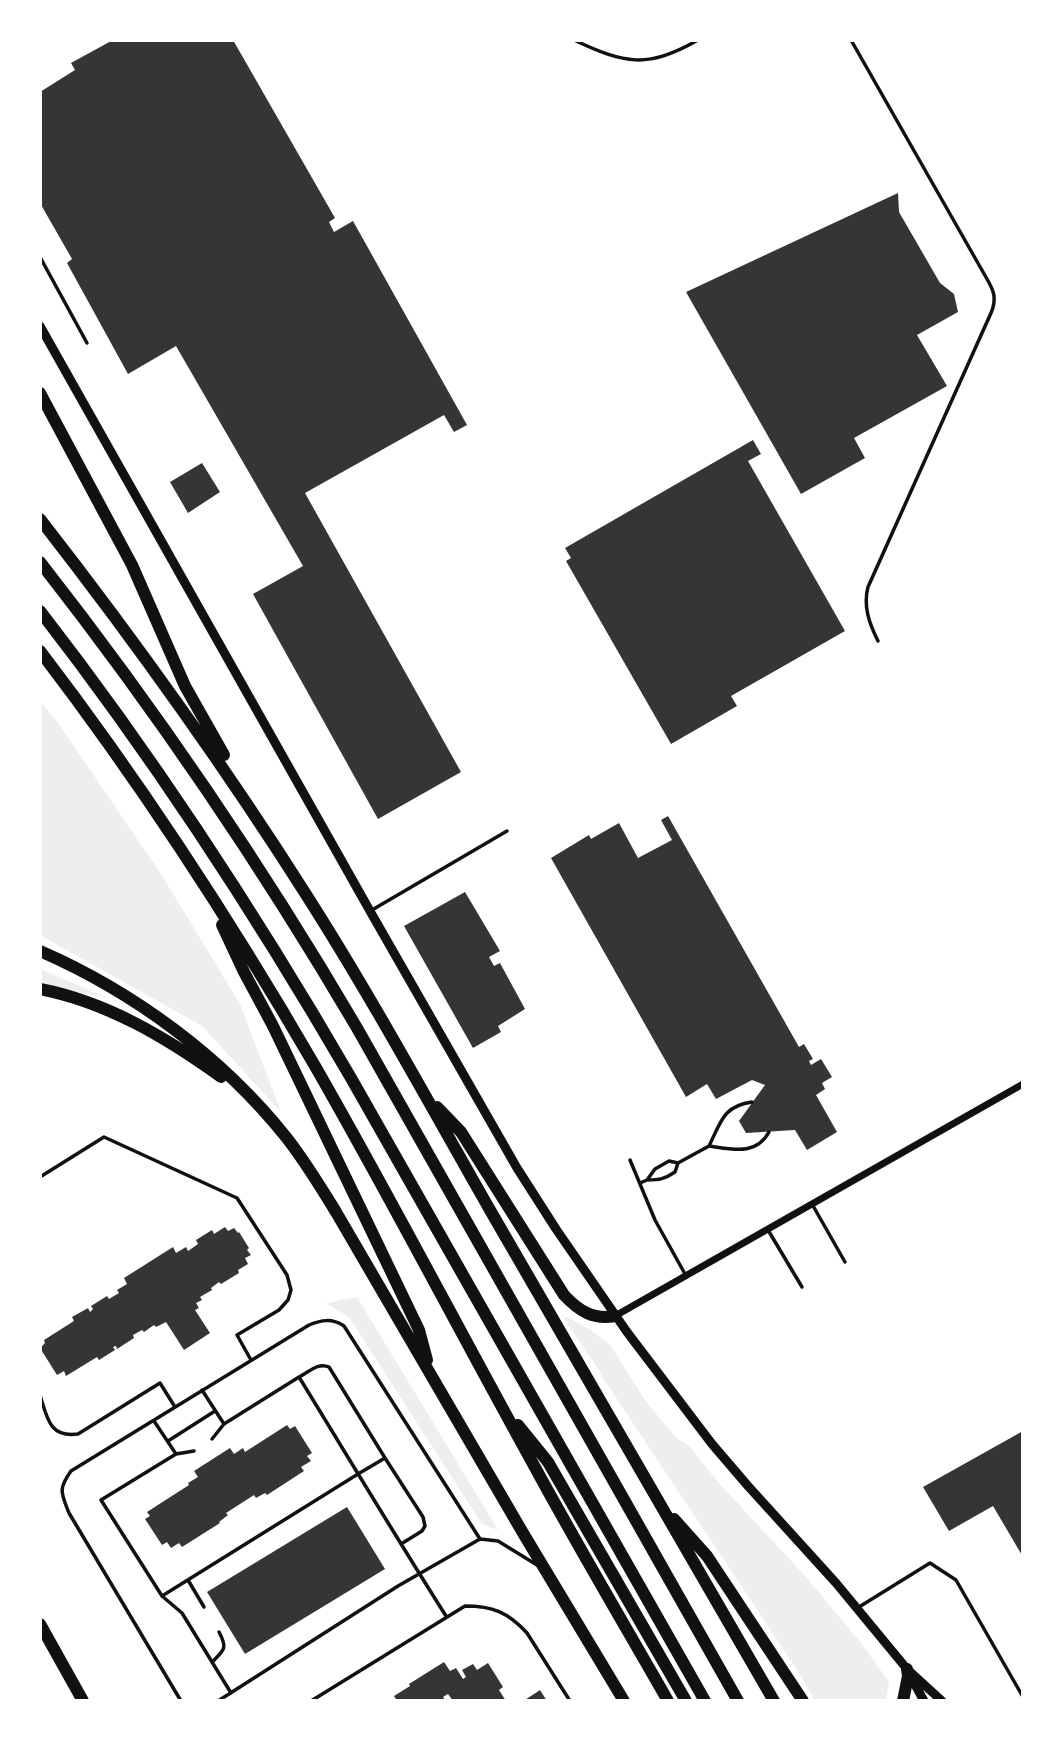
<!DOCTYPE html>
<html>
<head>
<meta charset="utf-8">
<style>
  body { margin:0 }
  #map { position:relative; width:1063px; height:1741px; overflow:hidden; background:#fff; font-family:"IBM Plex Sans",sans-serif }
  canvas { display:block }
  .frame { position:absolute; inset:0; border:42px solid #fff; pointer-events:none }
</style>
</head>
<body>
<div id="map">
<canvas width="1063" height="1741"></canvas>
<div class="frame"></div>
</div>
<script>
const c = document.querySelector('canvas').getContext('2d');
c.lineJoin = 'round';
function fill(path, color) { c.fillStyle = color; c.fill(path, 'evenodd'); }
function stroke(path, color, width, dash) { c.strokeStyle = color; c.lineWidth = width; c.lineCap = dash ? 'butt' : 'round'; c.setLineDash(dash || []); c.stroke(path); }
fill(new Path2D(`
  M40 701 58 723 161 874 240 1004 281 1112 202 1026 40 935Z
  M40 969 108 998 40 985Z
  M357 1297 498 1530 482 1524 349 1317 326 1303Z
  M567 1317 591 1330 611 1346 645 1400 675 1437 690 1447 718 1482 806 1577 861 1643 889 1682 886 1701H815L801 1676 603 1378C592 1357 577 1339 564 1319Z`), '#eee');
fill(new Path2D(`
  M113 40H233L335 218 329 222 334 232 353 221 467 425 454 432 444 415 305 493 461 772 378 819 253 594 303 566 176 346 128 374 67 263 72 259 40 203V92L75 70 71 63Z
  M898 193 899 212 940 283 954 294 958 312 917 335 947 386 854 438 865 458 801 494 686 292Z
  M753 440 761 454 748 461 845 631 731 696 737 706 671 744 566 561 571 558 565 548Z
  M202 463 220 492 188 513 170 482Z
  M668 816 799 1047 804 1044 813 1059 809 1061 811 1065 821 1059 832 1077 822 1083 825 1089 816 1095 837 1132 807 1150 795 1130 746 1133 739 1121 765 1085 752 1080 716 1099 707 1084 686 1097 551 858 589 835 591 839 619 823 638 858 672 840 661 820Z
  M465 892 500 951 489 957 494 966 500 963 525 1009 498 1026 501 1032 473 1048 404 926Z
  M225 1227 228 1231 234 1228 238 1233 239 1232 249 1248 247 1250 251 1255 245 1258 248 1264 238 1270 239 1273 221 1284 219 1282 211 1288 212 1290 200 1297 202 1300 196 1303 199 1308 195 1310 210 1333 184 1350 166 1322 156 1327 154 1325 144 1332 142 1330 133 1335 134 1338 117 1349 116 1346 113 1347 115 1350 99 1360 97 1357 66 1376 64 1371 57 1375 40 1348 45 1343 44 1340 74 1321 72 1317 88 1308 90 1312 93 1309 91 1306 107 1296 109 1299 119 1293 117 1290 127 1284 124 1278 173 1247 176 1253 186 1247 188 1251 198 1244 196 1240 212 1230 214 1234Z
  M287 1425 290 1429 295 1426 312 1453 307 1456 311 1461 301 1467 304 1471 267 1495 265 1493 256 1498 254 1495 226 1513 228 1515 219 1522 220 1523 182 1547 179 1543 171 1548 167 1542 162 1545 145 1519 150 1516 147 1512 189 1485 188 1483 198 1477 194 1471 230 1448 234 1454 243 1448 245 1452Z
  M1023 1431V1557L993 1506 949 1531 923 1487Z
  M347 1507 385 1569 245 1654 207 1592Z
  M444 1662 450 1671 456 1668 463 1679 466 1677 462 1670 473 1664 477 1670 488 1663 503 1687 499 1690 506 1701H453L448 1694 443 1697 446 1701H397L394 1696 410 1686 409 1684Z
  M540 1690 547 1701H523L531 1696Z`), '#353535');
stroke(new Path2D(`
  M574 40C625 64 647 69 698 40
  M851 40 987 279C994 291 997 299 991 313L868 587C863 606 869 623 878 641
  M40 257 87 343
  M372 910 507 831
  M752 1102C723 1106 721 1122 709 1146 732 1149 756 1156 769 1132
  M630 1160 655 1220 685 1274
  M40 1177 104 1137 237 1198 287 1275 291 1290 288 1300 279 1310 237 1335 251 1360
  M647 1180C660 1180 664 1179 675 1172L678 1163
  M640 1183 647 1180 655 1169 669 1161 678 1163 709 1146
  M812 1204 845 1262
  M768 1230 802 1287
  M202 1390 224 1424
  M40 1395C47 1417 49 1438 78 1434L160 1383 175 1407
  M154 1421 176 1454
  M212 1439 224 1424 299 1377
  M168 1441 215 1411
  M194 1451 176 1454 101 1500 162 1596 358 1474 385 1458 329 1367C318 1362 309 1372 299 1377 348 1457 396 1537 446 1616
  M385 1458 423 1517 425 1526 422 1531 401 1544
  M188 1580 204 1607
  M162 1596 182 1613 231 1693
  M859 1607 930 1563 956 1580 1023 1697
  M212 1662C224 1650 228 1649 219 1632
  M181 1701 69 1513C61 1493 58 1489 71 1471L309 1325C321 1320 332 1318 344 1326L480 1539
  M218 1701 398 1586 480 1539 498 1541 537 1565
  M311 1701 465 1606C492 1606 508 1612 527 1633L570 1701`), '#111', 3.5);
stroke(new Path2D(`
  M615 1316 1023 1084`), '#111', 7);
stroke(new Path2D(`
  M40 326 370 911 517 1168 556 1229 627 1332 712 1444 748 1486 836 1583 907 1669 942 1701
  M911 1677 924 1701`), '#111', 9);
stroke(new Path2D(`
  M40 393 132 565 185 686 224 755
  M40 519C135 641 224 765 307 896 372 998 430 1105 490 1210 584 1374 678 1538 774 1701
  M40 562C156 710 262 866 357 1028L738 1701
  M40 611C155 759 257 916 351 1078L705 1701
  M40 651C141 783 232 923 315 1066 392 1200 462 1336 537 1471 579 1548 624 1624 668 1701
  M222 925 244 972 273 1026 419 1330 427 1360
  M40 951C134 992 222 1057 286 1137 305 1161 320 1186 336 1212L523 1533 624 1701
  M40 989C107 1002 167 1038 221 1077
  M437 1107 461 1132 564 1295C579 1311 593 1320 615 1316
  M518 1425 548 1462 686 1701
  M674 1519 707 1556 803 1701
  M40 1624 83 1701
  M903 1701 908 1676 907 1669`), '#111', 12);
</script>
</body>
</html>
